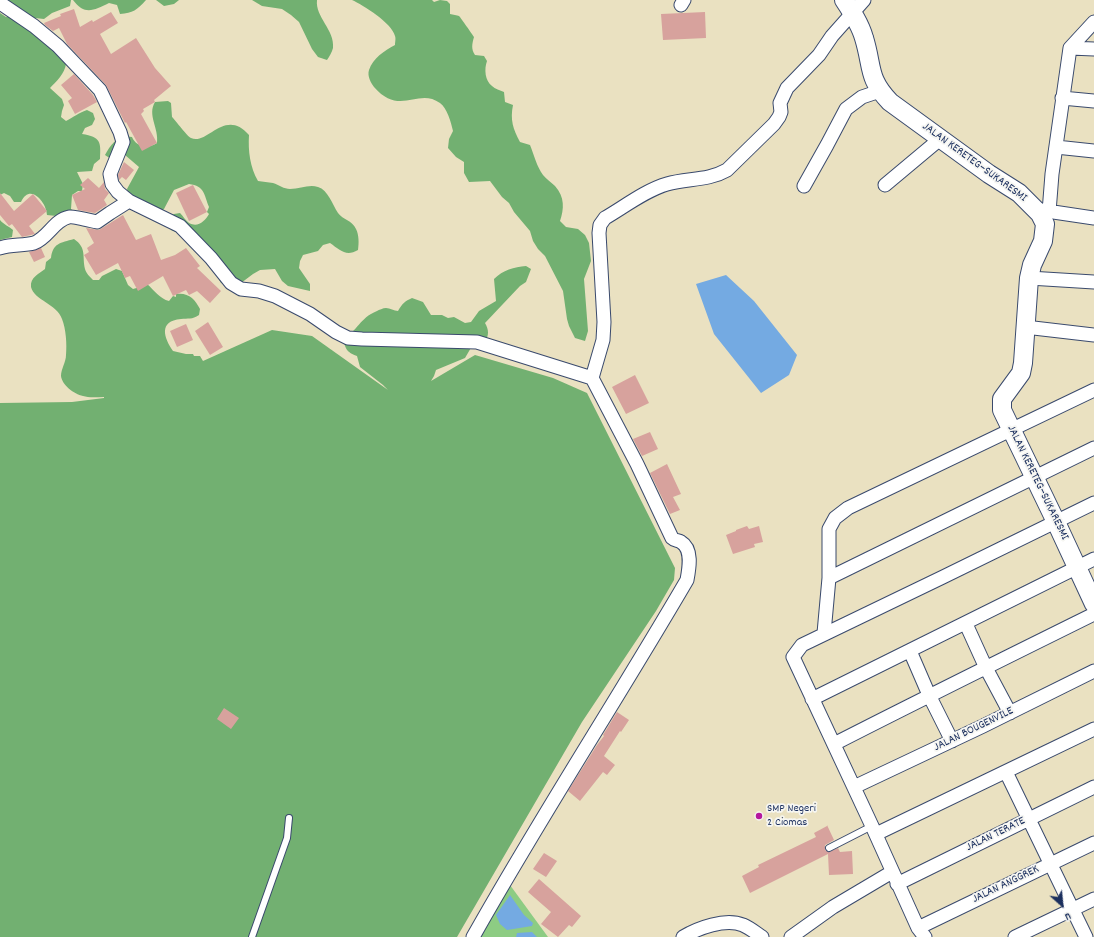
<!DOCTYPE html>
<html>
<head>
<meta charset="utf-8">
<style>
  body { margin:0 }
  #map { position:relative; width:1094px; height:937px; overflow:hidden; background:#eae1c1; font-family:Dekko,sans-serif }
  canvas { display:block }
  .north { position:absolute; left:1042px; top:885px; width:40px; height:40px; -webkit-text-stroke:3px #f6f6f2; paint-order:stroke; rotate:153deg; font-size:11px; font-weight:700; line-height:16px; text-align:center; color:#1b2f5e }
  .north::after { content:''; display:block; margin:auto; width:14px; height:18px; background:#1b2f5e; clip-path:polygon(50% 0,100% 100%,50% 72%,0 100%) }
</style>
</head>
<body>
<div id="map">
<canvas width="1094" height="937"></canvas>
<div class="north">U</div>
</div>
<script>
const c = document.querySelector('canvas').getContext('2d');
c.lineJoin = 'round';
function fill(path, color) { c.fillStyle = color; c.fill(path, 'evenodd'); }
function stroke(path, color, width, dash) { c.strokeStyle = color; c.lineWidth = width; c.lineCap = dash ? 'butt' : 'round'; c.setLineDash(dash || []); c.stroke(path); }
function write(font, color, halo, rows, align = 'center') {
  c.font = font + ' Dekko,sans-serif'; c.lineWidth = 3.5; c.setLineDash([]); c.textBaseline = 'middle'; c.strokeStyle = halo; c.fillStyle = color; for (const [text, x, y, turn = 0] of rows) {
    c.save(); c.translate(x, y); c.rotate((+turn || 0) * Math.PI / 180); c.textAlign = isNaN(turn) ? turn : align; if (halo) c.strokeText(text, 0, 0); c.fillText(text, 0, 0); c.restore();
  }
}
fill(new Path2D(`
  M510 885 548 937H480Z`), '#8dcc83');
fill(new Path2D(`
  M0 0H71L70 6 52 13 44 19 35 18C41 29 67 54 66 64 65 73 56 82 50 88L62 99 64 105 62 111 61 117 66 121C74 117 78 113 87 110L93 113 95 119 92 125 85 128 82 134C101 137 101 142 100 159L94 164 92 171 77 172 83 184 82 191H78L72 195 71 209 76 212 66 217 47 215C47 203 30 182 21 202H14L10 196 4 193 0 195V13L6 17 13 15Z
  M73 0H179L174 4 164 6 156 0H146C137 10 133 13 120 14L117 5 109 3C94 10 85 16 73 0Z
  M252 0H317C315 17 335 30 333 48 332 52 329 57 327 60L318 57 312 49 299 22 291 15 282 9 262 6Z
  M352 0H432L434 2 440 0 447 1 450 4V14C453 15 457 15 459 16 461 18 472 34 474 37 472 44 471 49 475 55L484 56 487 61C484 69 485 81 492 86 495 89 500 90 504 92L505 102 513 105C510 120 513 129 520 142L530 145C534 155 537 167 543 175 546 179 551 182 555 186 565 197 564 209 560 221L566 227 578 229 585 235 589 243 591 261 584 279 588 331 585 341 575 338 569 326 567 319 563 291 545 256 538 249 533 241 530 231 514 212 509 203 502 197 490 181 469 182 464 173V162L456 157 448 148 449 139 453 131C451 122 447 108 440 103 418 87 400 117 374 87 371 83 367 76 369 70 373 58 384 51 395 45 395 43 396 38 395 36 392 23 363 5 352 0Z
  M168 101 171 103 172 117C176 121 187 136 191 138 207 146 225 107 249 135 248 151 250 167 258 181 263 182 268 182 273 183 279 185 284 189 290 189 300 189 309 184 318 187 328 190 332 204 338 213 343 220 352 220 356 229 359 235 359 243 358 250 346 257 340 250 330 243L323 245 318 251 303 255 300 261 299 268 310 284V291L288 286 282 281 275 269 260 270 253 274 241 283 233 286 221 283 211 265 199 255 195 248 183 235 171 230 167 223 168 217 174 214 180 213C183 216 186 221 189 223 198 228 205 221 209 214L207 212 209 207C204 195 205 186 189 184L174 190 164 209 158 212 129 196 127 189 139 167 125 155 121 160 114 161 105 155C111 144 118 134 132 137 136 147 148 149 157 143 159 128 147 115 155 102Z
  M0 220C4 225 9 226 13 230L12 237 0 240Z
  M74 239C87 248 82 256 85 269 86 273 90 277 93 280H99L102 276 116 269 122 271 128 285 133 289 140 287 147 284C154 290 160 299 169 301L173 296 176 297V294C188 292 195 299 200 309L199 315C192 320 188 318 181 319 158 321 164 338 173 351L186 354H193L194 356H200L203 361 272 330 312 336 388 390 383 385 360 367 357 356C346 352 345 348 343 337 358 332 359 318 377 311 379 310 383 308 386 308 390 308 394 311 398 311 402 304 405 301 412 298L423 302 431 315H442L448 318 454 317 465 323 471 322 479 311 496 301 494 279C503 270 514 267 526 266L531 269 526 282 520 286 485 323C489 330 489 335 485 342L472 346 465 358 436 370 434 376 431 381 475 355 553 378 587 393 675 568 674 580 656 611 582 722 457 937H0V403L72 402 104 398V397C97 397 89 398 83 396 74 394 62 385 61 376 61 369 66 362 66 355 67 344 66 329 62 319 57 304 34 300 31 287 30 277 39 274 45 269L46 262 51 258C53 243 60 243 74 239Z`), '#72b071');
fill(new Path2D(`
  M726 275 754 301 797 355 789 375 761 393 714 334 696 284Z
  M510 895 524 915 533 923 532 926 507 930 500 924 496 915Z
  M532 932 537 937H516L517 933Z`), '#74aae2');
fill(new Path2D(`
  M74 9 80 27 92 20 93 22 111 12 118 23 100 34 111 54 136 38 155 68 171 86 154 100 155 102 143 109 144 111 141 114 157 143 142 151 126 122 125 123 106 85 67 44 59 28 53 31 45 25 44 23 61 16 60 14Z
  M705 12 706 38 663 40 661 14Z
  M74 74 93 95 97 102 75 114 68 101 72 98 61 85Z
  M124 162 134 170 126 180 122 177 119 180 118 175Z
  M88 178 99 188 104 182 105 189 109 193 104 200 107 205 95 213 78 210 72 195 85 189 80 185Z
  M193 185 207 212 189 221 176 193Z
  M0 193 14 211 33 194 47 211 29 226 35 234 22 237 12 224 9 226 0 215Z
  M123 215 136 240 151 234 161 260 175 255 186 248 200 266 197 268 221 291 210 303 197 291 189 295 186 290 173 296 163 276 138 291 130 276 125 278 118 263 96 275 84 255 89 252 87 248 94 243 86 228 99 230Z
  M41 248 45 257 34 262 29 252Z
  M208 322 223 347 210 355 195 331Z
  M186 324 193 340 177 347 170 331Z
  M635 375 649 403 626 414 612 387Z
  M650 432 658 449 642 456 633 439Z
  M667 464 681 494 673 497 680 510 670 514 650 473Z
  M747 526 749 529 759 526 763 542 754 544 755 547 733 554 726 535 736 531V530Z
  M224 708 239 718 231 729 217 719Z
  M617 712 629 720 621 732 620 731 604 756 615 765 607 775 603 772 580 801 568 791 597 745 604 736 603 735Z
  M827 825 834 840 825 845V850L829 852 838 848 840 852 852 851 853 874 829 875 828 854 750 893 742 876 759 867 758 865 816 837 814 833 827 826Z
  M544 853 557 861 546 877 533 869Z
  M539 879 581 916 572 927 569 925 558 937 541 924 551 912 528 892Z`), '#d7a29d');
const lane = new Path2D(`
  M829 848 872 826
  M252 937 287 838 289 818`);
const street = new Path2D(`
  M0 3 34 26 58 46 100 90 120 132 123 142 110 174 112 184 118 192 129 201 180 226 211 258 231 283 241 289 259 291 275 296 310 314 336 332 348 338 362 339 477 342 592 378 637 464 672 538C675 541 678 540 681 542 693 549 689 569 687 580 617 700 541 816 473 937
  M681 5 684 0
  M1070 48 1094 49
  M1062 98 1094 101
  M1056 147 1094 151
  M885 185 940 139
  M804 186 827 145 846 109 862 97 880 91
  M1040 210 1094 218
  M1049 212 1052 174 1070 48 1094 22
  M0 248C11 244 23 246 34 243 48 238 54 220 69 217 73 216 92 221 97 222L110 213 129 201
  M1029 278 1094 282
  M1025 327 1094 335
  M592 378 603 340 604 322 599 233 600 225 605 218C624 207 646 190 667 184 687 178 708 181 727 170L774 124 779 117 781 112 780 103 787 88 819 55 832 36 864 0
  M829 578 1094 448
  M966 624 986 668 1010 713
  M824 633 829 578V529L835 518 848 508 1094 390
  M910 651 929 695 952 741
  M812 699 1094 559
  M834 744C920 700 1007 657 1094 614
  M1006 772 1086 937
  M854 787 983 726 1094 671
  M876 834 1094 729
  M897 884 1094 787
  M918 928 1094 843
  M683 937C698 928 725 918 743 925 750 928 756 933 762 937
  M791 937 833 907 892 872
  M925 937 918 928 872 826 793 657 802 645 943 577 1094 503
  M1015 937 1094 899`);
const secondary = new Path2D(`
  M844 0C852 12 860 24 864 38 873 67 867 78 890 102L989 174 1019 193 1040 214 1045 224 1043 241 1032 265 1029 278 1023 363 1021 373 1002 399V410L1056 522 1094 604`);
stroke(lane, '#3a4a6d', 8);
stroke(street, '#3a4a6d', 15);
stroke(secondary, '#3a4a6d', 20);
stroke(lane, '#fff', 6);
stroke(street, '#fff', 13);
stroke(secondary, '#fff', 18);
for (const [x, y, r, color] of [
  [759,816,4,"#b5179e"]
]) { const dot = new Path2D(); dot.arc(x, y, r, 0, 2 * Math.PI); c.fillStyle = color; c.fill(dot); stroke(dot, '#f6f6f2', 1.5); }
write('12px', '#1b2f5e', '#f6f6f2', [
  ["JALAN KERETEG–SUKARESMI",974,163,36],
  ["JALAN KERETEG–SUKARESMI",1037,483,64],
  ["JALAN BOUGENVILE",974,730,-26],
  ["JALAN TERATE",996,835,-26],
  ["JALAN ANGGREK",1006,885,-26]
]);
write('12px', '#1b2f5e', '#f6f6f2', [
  ["SMP Negeri",767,809],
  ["2 Ciomas",767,823]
], 'left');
</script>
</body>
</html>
